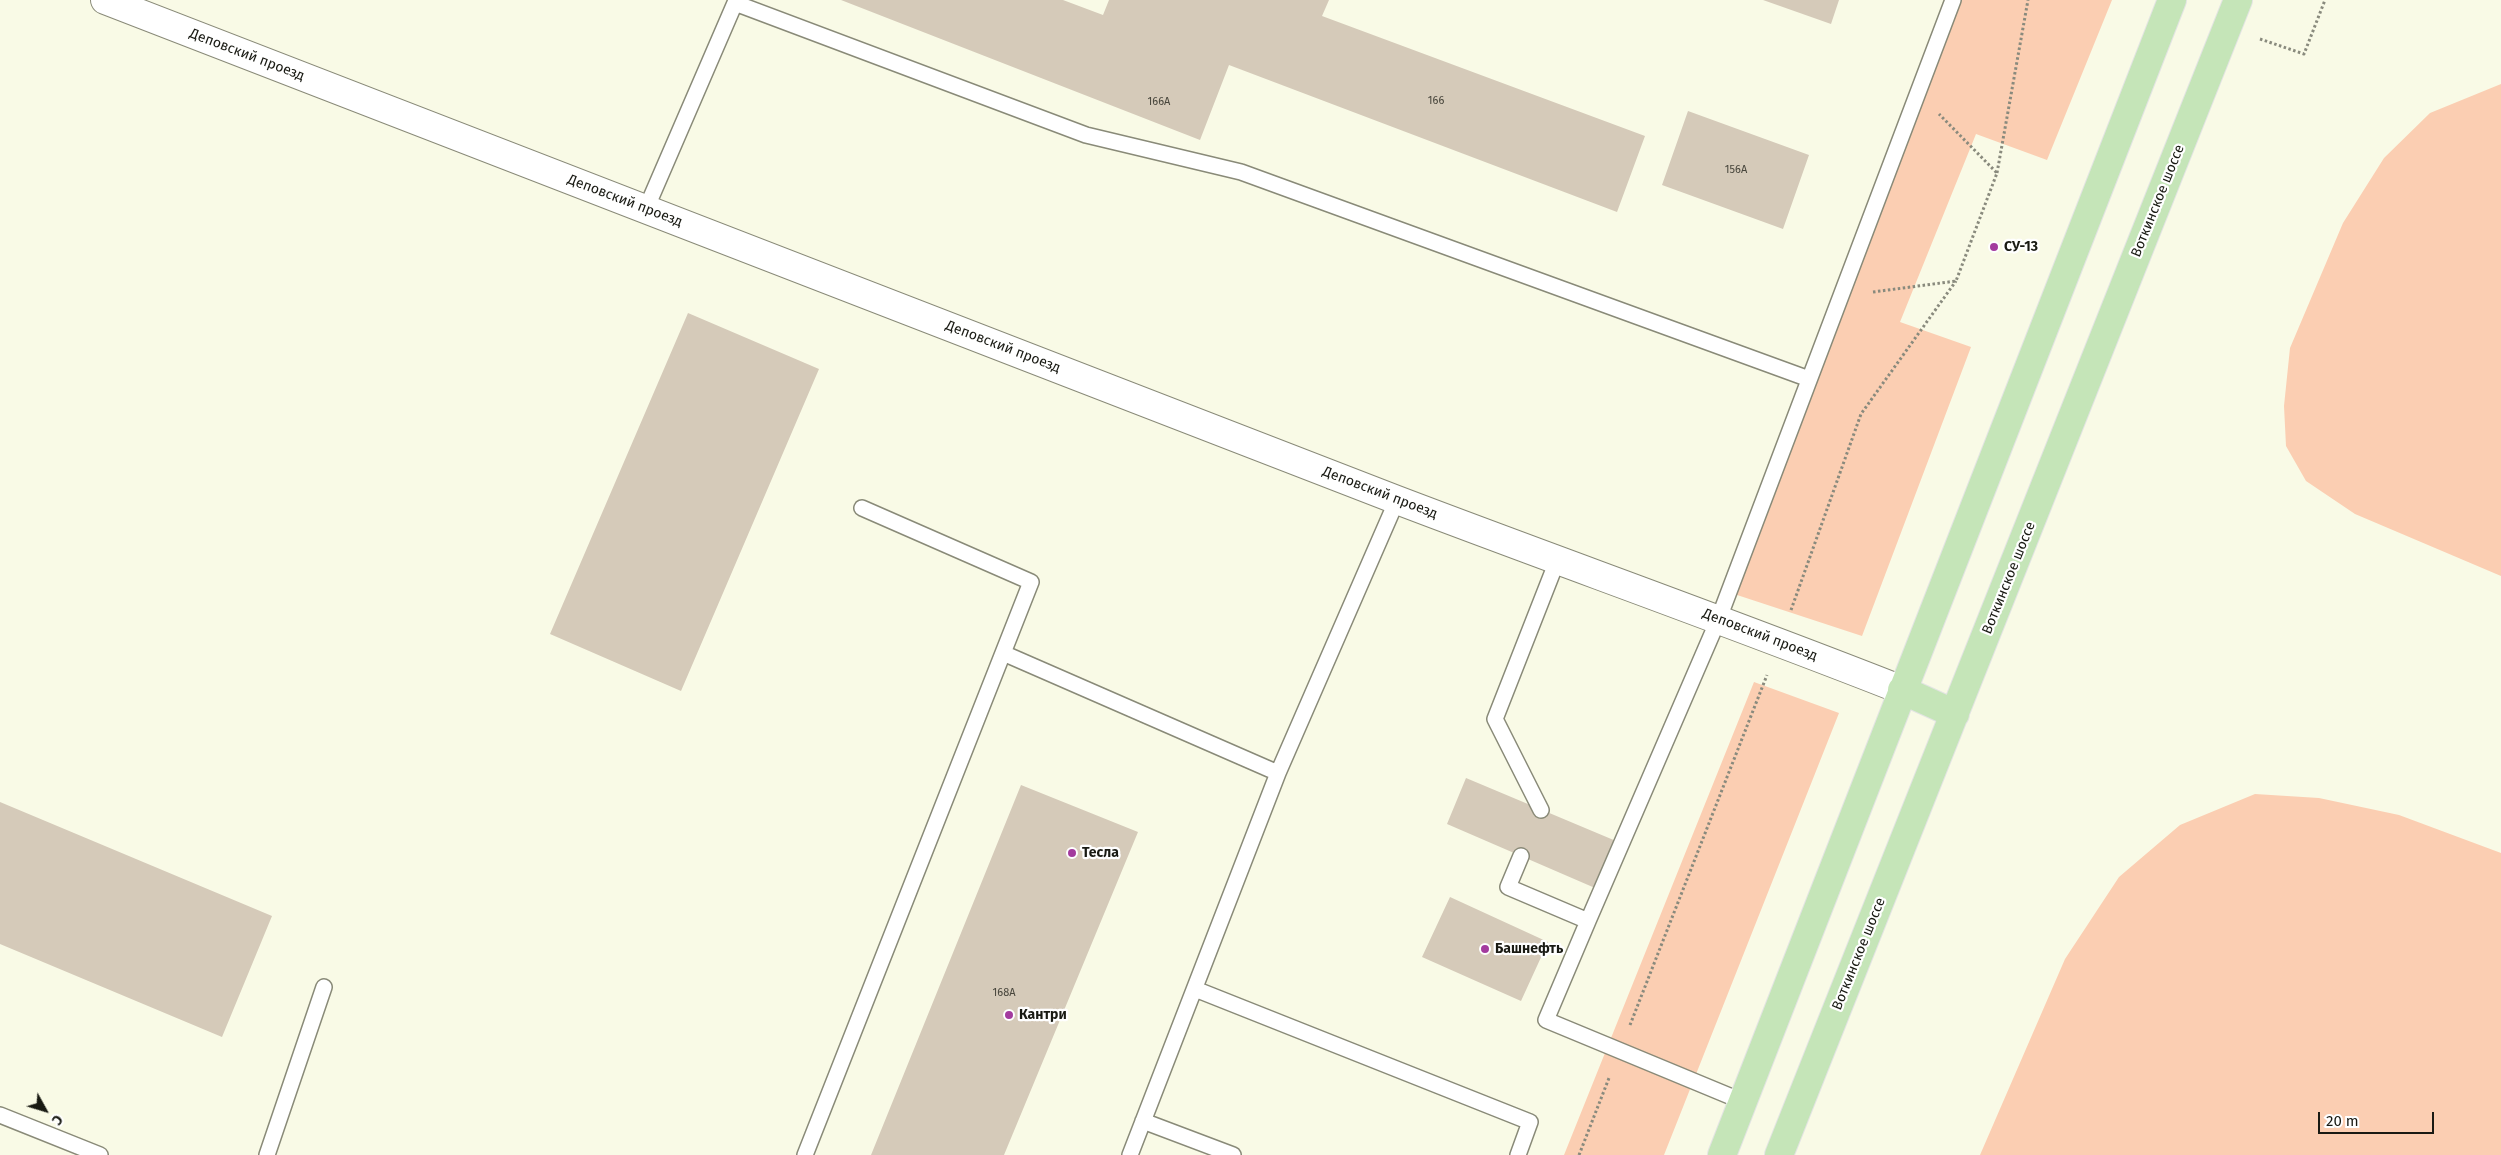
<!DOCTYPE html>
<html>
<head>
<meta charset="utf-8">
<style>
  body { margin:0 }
  #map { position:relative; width:2501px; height:1155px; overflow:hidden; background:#f9fae6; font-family:"Fira Sans",sans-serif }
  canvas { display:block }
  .north { position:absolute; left:20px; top:1085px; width:50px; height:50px; -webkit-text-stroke:4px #fff; paint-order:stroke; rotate:129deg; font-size:14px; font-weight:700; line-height:20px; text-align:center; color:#191a13 }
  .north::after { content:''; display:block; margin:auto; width:18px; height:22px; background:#191a13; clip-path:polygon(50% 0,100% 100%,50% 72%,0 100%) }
  .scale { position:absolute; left:2318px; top:1112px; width:116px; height:22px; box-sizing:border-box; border:2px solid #191a13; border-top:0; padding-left:6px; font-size:15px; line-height:18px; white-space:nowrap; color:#191a13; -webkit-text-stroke:4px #fff; paint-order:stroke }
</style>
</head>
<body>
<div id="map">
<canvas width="2501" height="1155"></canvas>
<div class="north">С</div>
<div class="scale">20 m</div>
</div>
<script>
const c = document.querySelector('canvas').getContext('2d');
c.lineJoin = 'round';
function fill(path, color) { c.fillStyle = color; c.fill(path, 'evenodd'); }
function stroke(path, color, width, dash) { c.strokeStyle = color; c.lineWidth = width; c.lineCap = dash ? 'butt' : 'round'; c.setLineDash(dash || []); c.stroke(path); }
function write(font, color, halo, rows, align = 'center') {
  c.font = font + ' "Fira Sans",sans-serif'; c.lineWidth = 4.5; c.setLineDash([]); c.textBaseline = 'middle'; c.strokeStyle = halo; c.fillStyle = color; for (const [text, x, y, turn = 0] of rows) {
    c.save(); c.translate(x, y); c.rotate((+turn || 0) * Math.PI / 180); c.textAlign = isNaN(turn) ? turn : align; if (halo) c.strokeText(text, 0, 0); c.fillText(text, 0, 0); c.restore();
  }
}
fill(new Path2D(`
  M1956 0H2112L2047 160 1976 134 1900 322 1971 347 1862 636 1734 594Z
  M2501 84V576L2355 514 2306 481 2286 446 2284 406 2290 348 2343 223 2384 158 2430 113Z
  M1754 682 1839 713 1664 1155H1564Z
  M2255 794 2319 798 2399 815 2501 853V1155H1980L2065 959 2119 877 2180 825Z`), '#fbceb2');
fill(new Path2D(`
  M841 0H1063L1103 15 1109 0H1329L1322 16 1645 136 1617 212 1229 65 1200 140Z
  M1763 0H1839L1831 24Z
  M1688 111 1809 155 1783 229 1662 185Z
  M688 313 819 369 681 691 550 634Z
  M1466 778 1616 841 1595 888 1447 824Z
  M1021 785 1138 832 1004 1155H871Z
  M0 802 272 916 222 1037 0 944Z
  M1450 897 1548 942 1521 1001 1422 957Z`), '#d5cab9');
const service = new Path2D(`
  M646 209 735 3 1086 135 1241 172 1809 379
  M1003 653 1278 773
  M1541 810 1495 719 1557 561
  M1521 856 1508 887 1588 921 1719 618 1953 0
  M1588 921 1546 1020 1744 1102
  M1195 989 1530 1122 1518 1155
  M0 1115 100 1155
  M1143 1121 1233 1155
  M267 1155 324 987
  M805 1155 1031 582 862 508
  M1130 1155 1278 773 1397 500`);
const minor = new Path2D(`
  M105 0 1397 500C1565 564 1735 624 1902 690`);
const primary = new Path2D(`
  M1902 690 1955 714
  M1722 1155 2172 0
  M1779 1155 2238 0`);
stroke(service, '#898a78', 18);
stroke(minor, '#898a78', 30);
stroke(primary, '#e3e4e3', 30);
stroke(new Path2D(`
  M2260 39 2304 54 2325 0
  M1997 173 2028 0
  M1873 292 1956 281 1997 173 1939 114
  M1791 610 1861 414 1956 281
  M1630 1025 1767 675
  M1579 1155 1609 1078`), '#898a7d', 3, [2.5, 2.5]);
stroke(service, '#fff', 15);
stroke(minor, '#fff', 28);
stroke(primary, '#c5e5b8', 28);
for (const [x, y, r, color] of [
  [1994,247,5,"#a33b9e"],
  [1072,853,5,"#a33b9e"],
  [1485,949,5,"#a33b9e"],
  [1009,1015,5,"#a33b9e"]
]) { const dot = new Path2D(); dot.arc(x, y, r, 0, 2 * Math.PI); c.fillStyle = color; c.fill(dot); stroke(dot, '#fff', 2); }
write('11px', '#48463c', null, [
  ["166",1436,101],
  ["166А",1159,102],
  ["156А",1736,170],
  ["168А",1004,993]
]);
write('14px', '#191a13', '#fff', [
  ["Деповский проезд",247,55,21],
  ["Деповский проезд",625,201,21],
  ["Воткинское шоссе",2158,201,-68],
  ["Деповский проезд",1003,347,21],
  ["Деповский проезд",1380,493,21],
  ["Воткинское шоссе",2009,578,-68],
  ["Деповский проезд",1760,635,21],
  ["Воткинское шоссе",1859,954,-68]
]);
write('bold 14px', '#191a13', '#fff', [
  ["СУ-13",2004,247],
  ["Тесла",1082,853],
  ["Башнефть",1495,949],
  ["Кантри",1019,1015]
], 'left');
</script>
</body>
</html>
